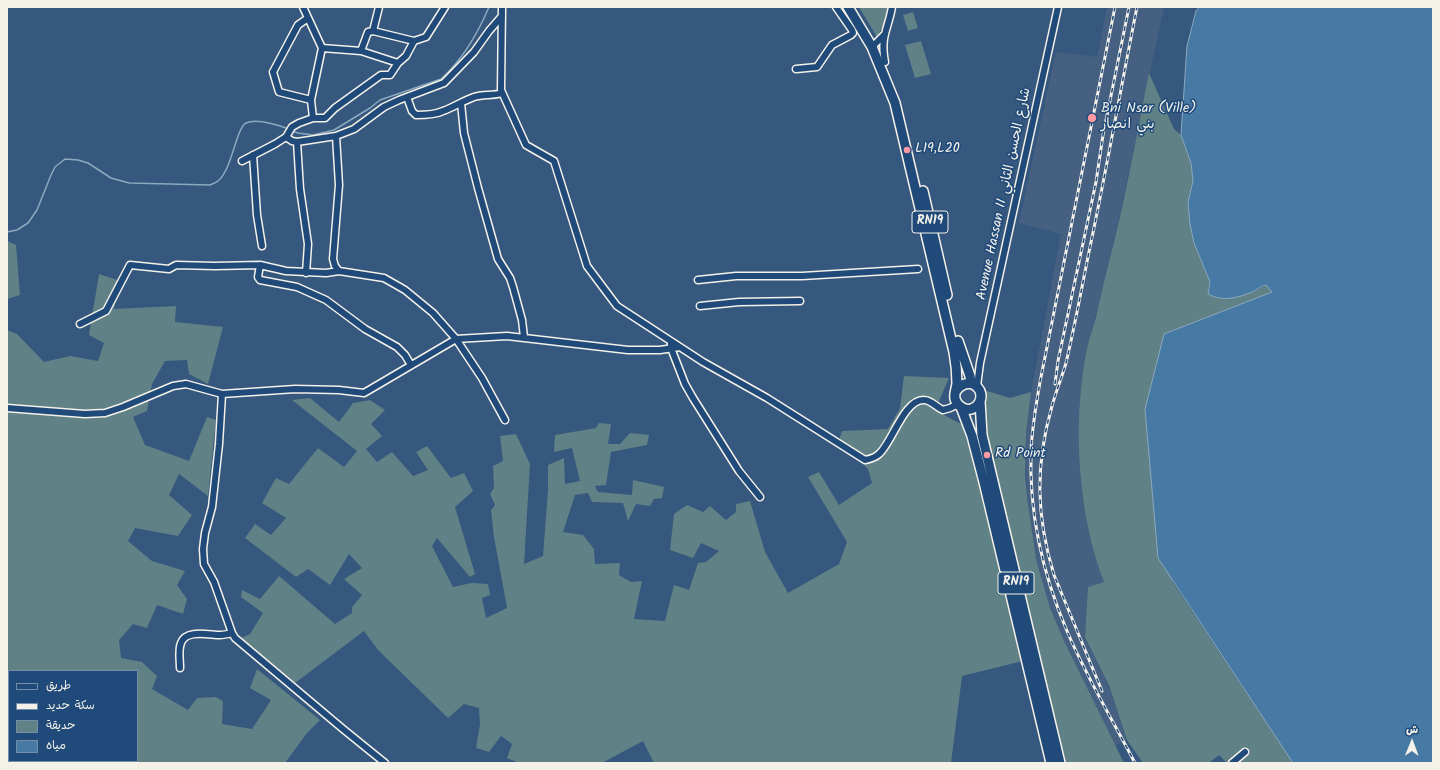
<!DOCTYPE html>
<html>
<head>
<meta charset="utf-8">
<style>
  body { margin:0 }
  #map { position:relative; width:1440px; height:770px; overflow:hidden; background:#36577e; font-family:Kalam,"Playpen Sans Arabic",sans-serif }
  canvas { display:block }
  .frame { position:absolute; inset:0; border:8px solid #f4f1e8; pointer-events:none }
  .legend { position:absolute; left:8px; top:670px; width:130px; height:92px; box-sizing:border-box; background:#1f4a7a; border:1px solid #748da6; margin:0; padding:5px 7px; list-style:none; font-size:12px; color:#f4f1e8 }
  .legend li { display:flex; align-items:center; gap:8px; height:20px }
  .legend b { width:20px; border:1px solid #748da6 }
  .north { position:absolute; left:1392px; top:722px; width:40px; height:40px; -webkit-text-stroke:3px #1f4a7a; paint-order:stroke; rotate:1deg; font-size:11px; font-weight:700; line-height:16px; text-align:center; color:#f4f1e8 }
  .north::after { content:''; display:block; margin:auto; width:14px; height:18px; background:#f4f1e8; clip-path:polygon(50% 0,100% 100%,50% 72%,0 100%) }
</style>
</head>
<body>
<div id="map">
<canvas width="1440" height="770"></canvas>
<div class="frame"></div>
<ul class="legend">
<li><b style="height:5px;background:#1f4a7a"></b>طريق</li>
<li><b style="height:5px;background:#f4f1e8"></b>سكة حديد</li>
<li><b style="height:11px;background:#608185"></b>حديقة</li>
<li><b style="height:11px;background:#4679a3"></b>مياه</li>
</ul>
<div class="north">ش</div>
</div>
<script>
const c = document.querySelector('canvas').getContext('2d');
c.lineJoin = 'round';
function fill(path, color) { c.fillStyle = color; c.fill(path, 'evenodd'); }
function stroke(path, color, width, dash) { c.strokeStyle = color; c.lineWidth = width; c.lineCap = dash ? 'butt' : 'round'; c.setLineDash(dash || []); c.stroke(path); }
function write(font, color, halo, rows, align = 'center') {
  c.font = font + ' Kalam,"Playpen Sans Arabic",sans-serif'; c.lineWidth = 3; c.setLineDash([]); c.textBaseline = 'middle'; c.strokeStyle = halo; c.fillStyle = color; for (const [text, x, y, turn = 0] of rows) {
    c.save(); c.translate(x, y); c.rotate((+turn || 0) * Math.PI / 180); c.textAlign = isNaN(turn) ? turn : align; if (halo) c.strokeText(text, 0, 0); c.fillText(text, 0, 0); c.restore();
  }
}
fill(new Path2D(`
  M1107 7H1164L1115 237 1085 359 1080 405V448L1081 487 1086 518 1093 548 1104 582 1088 587 1085 637 1109 685 1127 740 1115 746 1064 641 1050 608 1036 559 1027 497 1025 453 1026 433 1031 392 1061 234 1019 223 1056 52 1097 57Z`), '#466081');
fill(new Path2D(`
  M859 7H890L884 24 877 37Z
  M913 12 918 28 908 31 903 15Z
  M921 41 931 74 915 78 905 45Z
  M1149 73 1174 129 1181 135 1191 163 1193 181 1188 202 1194 243 1210 283 1208 289 1253 292 1267 285 1273 292 1164 334 1172 581 1293 763H1227L1219 755 1209 763H1143L1127 740 1109 685 1085 637 1088 587 1104 582C1078 515 1073 429 1085 359 1087 346 1091 333 1095 321 1101 293 1108 266 1115 238 1128 184 1138 128 1149 73Z
  M7 241 16 245 20 295 7 299Z
  M99 274 120 281 114 309 176 306 175 322 223 327 208 384 189 374 187 360 165 361 152 384 147 411 133 417 145 445 189 461 207 417 216 420 208 496 179 474 169 495 192 515 178 536 135 528 128 541 152 561 185 571 177 585 187 599 183 614 157 605 147 628 133 624 119 640 121 658 142 662 157 676 152 689 188 710 197 698 216 697 223 701 222 724 252 729 271 700 250 688 257 669 320 720 307 733 285 763H7V330L17 334 44 362 70 356 98 361 104 343 89 335ZM9 671H137V761H9Z
  M904 376 949 378 935 410 961 424 975 463 1023 661 962 676 951 763H654L643 741 602 763H519L507 758 512 744 501 736 489 752 476 748 480 724 479 708 464 704 448 718 378 650 364 631 295 683 241 638 250 634 263 613 241 597 242 590 260 599 279 576 335 624 352 613V607L362 595 344 579 362 568 349 554 330 585 308 569 296 577 245 538 255 524 271 535 286 518 262 503 276 478 289 484 318 448 344 467 357 451 292 400 310 398 339 422 353 403 370 400 385 410 371 424 382 436 366 449 377 462 392 452 413 476 428 470 416 452 427 446 451 478 464 473 473 491 455 507 475 574 470 577 437 538 432 546 453 587 471 583 488 584 490 595 482 598 486 618 507 608 494 537 491 510 495 505 490 494 494 488 493 466 503 461 500 436 516 434 530 464 524 564 543 556 548 489V465L564 458 565 484 580 481 572 448 554 452 555 435 596 428 599 423 611 424 608 444H620L630 433 649 435 647 445 611 452 606 485 595 486 598 492 632 495 633 480 664 487 662 498 654 499 650 506 636 504 628 521 623 503 592 502 588 493 575 495 563 532 583 535 594 549 595 564 620 563 619 575 631 582 642 581 634 619 665 621 674 585 689 590 698 563 706 562 719 551 701 543 693 558 670 550 674 514 687 505 703 512 710 506 726 520 736 512V504L750 501 765 552 788 593 839 564 847 542 808 477 819 472 839 505 872 483 868 469 839 440 842 431 888 429 900 408Z
  M987 391 1010 398 1031 392 1026 433 1025 475 1027 497 1036 559 1050 608 1064 641 1124 763H1063L987 455 983 412Z`), '#608185');
const water = new Path2D(`
  M1200 7H1433V763H1293L1158 558 1145 409 1164 334 1272 292 1266 285C1261 286 1257 290 1252 292 1238 298 1222 302 1208 294L1210 282 1194 243 1190 224 1188 202 1193 181 1191 163 1181 135 1187 46 1196 11Z`);
fill(water, '#4679a3');
stroke(water, '#8ca9bf', 1);
stroke(new Path2D(`
  M292 131 298 133 313 135 334 130 370 108 380 100 441 79C462 60 478 33 489 7
  M7 232 17 230 28 223 37 210 51 175 55 167 65 159 78 160 88 163 111 178 129 183 210 185C212 184 216 183 218 181 232 170 236 128 246 123 257 118 278 125 289 129`), '#8ca9bf', 1.5);
const minor = new Path2D(`
  M303 7 322 48
  M502 7 501 90 526 145 554 161 587 266 617 306 703 362 767 398 865 460C870 459 875 458 879 454 892 443 904 399 924 400 931 400 936 407 943 410L950 408 958 404
  M308 18 298 25 273 72 279 92 311 100 322 48 361 51 398 63
  M373 31 379 7
  M872 47 884 35
  M361 51 368 32 373 31 414 41
  M885 62C880 36 888 30 892 7
  M796 69 817 67 832 45 851 35 853 33 852 30 836 7
  M407 97 412 111 416 115C425 115 435 115 443 111 454 107 463 101 474 97 483 94 493 96 502 93
  M311 100 313 118H325L335 108 381 75H390L398 63 406 56 414 41 426 37 445 7
  M461 103 464 133 478 188 498 259 510 278 513 287 522 320 524 337
  M286 137 292 141 297 142 336 136
  M297 142 300 189 308 244 306 273
  M253 155 257 215 262 246
  M242 161 275 144 286 137 292 127 299 123 313 118
  M260 265 258 277 260 280 297 287 326 300 365 329 397 347 405 355 411 365
  M339 271 335 266 333 259 339 185 336 136 354 129 384 107 399 100 444 83 474 52 489 31 502 16
  M698 280 736 276H802L918 269
  M700 306 739 302 800 301
  M80 324 106 311 130 265 169 269 176 265 215 266 260 265 286 271 326 273 339 271 384 278 405 290 433 313 456 339 482 378 505 420
  M671 344V348L685 384 693 398 739 471 760 497
  M977 386 980 363 1058 7
  M222 394 219 444 212 507 205 533 203 549 204 564 214 582 232 633 235 638 343 729 385 763
  M7 408 85 414 105 413 123 407 173 386 186 384 222 394 295 389 339 390 364 393 456 339 507 336 628 350H660L680 347
  M180 668C180 660 178 650 181 643 186 629 209 635 220 635 224 635 228 634 232 633
  M1232 763 1245 752`);
const highway = new Path2D(`
  M848 7 872 47 895 103 954 352C956 363 957 373 957 384 956 389 954 394 955 399 956 402 958 405 961 407 975 417 991 394 973 384 965 382 960 385 956 391
  M923 191 947 295
  M958 341 970 376 971 383
  M980 401 982 435 1060 763
  M961 407 972 436 984 482 1051 763`);
stroke(minor, '#f4f1e8', 9);
stroke(highway, '#f4f1e8', 12);
stroke(minor, '#1f4a7a', 6);
stroke(highway, '#1f4a7a', 9);
const rail = new Path2D(`
  M1115 7 1040 382C1036 405 1032 427 1031 451 1029 512 1043 575 1067 631 1086 676 1112 719 1135 763
  M1055 384 1058 361 1096 182 1103 135 1129 7
  M1102 691 1054 575C1036 516 1035 465 1052 406 1056 391 1062 377 1066 363 1075 325 1082 286 1090 247 1107 167 1121 87 1137 7`);
stroke(rail, '#f4f1e8', 3);
stroke(rail, '#1f4a7a', 1.5, [4.5]);
for (const [x, y, r, color] of [
  [1092,118,5,"#ff9aa2"],
  [907,150,4,"#ff9aa2"],
  [987,455,4,"#ff9aa2"]
]) { const dot = new Path2D(); dot.arc(x, y, r, 0, 2 * Math.PI); c.fillStyle = color; c.fill(dot); stroke(dot, '#1f4a7a', 1.5); }
for (const [x, y, w] of [
  [930,222,36],
  [1016,583,36]
]) { const box = new Path2D(); box.roundRect(x - w / 2, y - 11, w, 22, 3); c.fillStyle = '#1f4a7a'; c.fill(box); stroke(box, '#f4f1e8', 1); }
write('bold 13px', '#f4f1e8', null, [
  ["RN19",930,222],
  ["RN19",1016,583]
]);
write('14px', '#f4f1e8', '#1f4a7a', [
  ["Bni Nsar (Ville)",1101,110],
  ["بني انصار",1101,126],
  ["L19,L20",915,150],
  ["Rd Point",995,455]
], 'left');
write('14px', '#f4f1e8', '#1f4a7a', [
  ["Avenue Hassan II شارع الحسن الثاني",1005,194,-78]
]);
</script>
</body>
</html>
